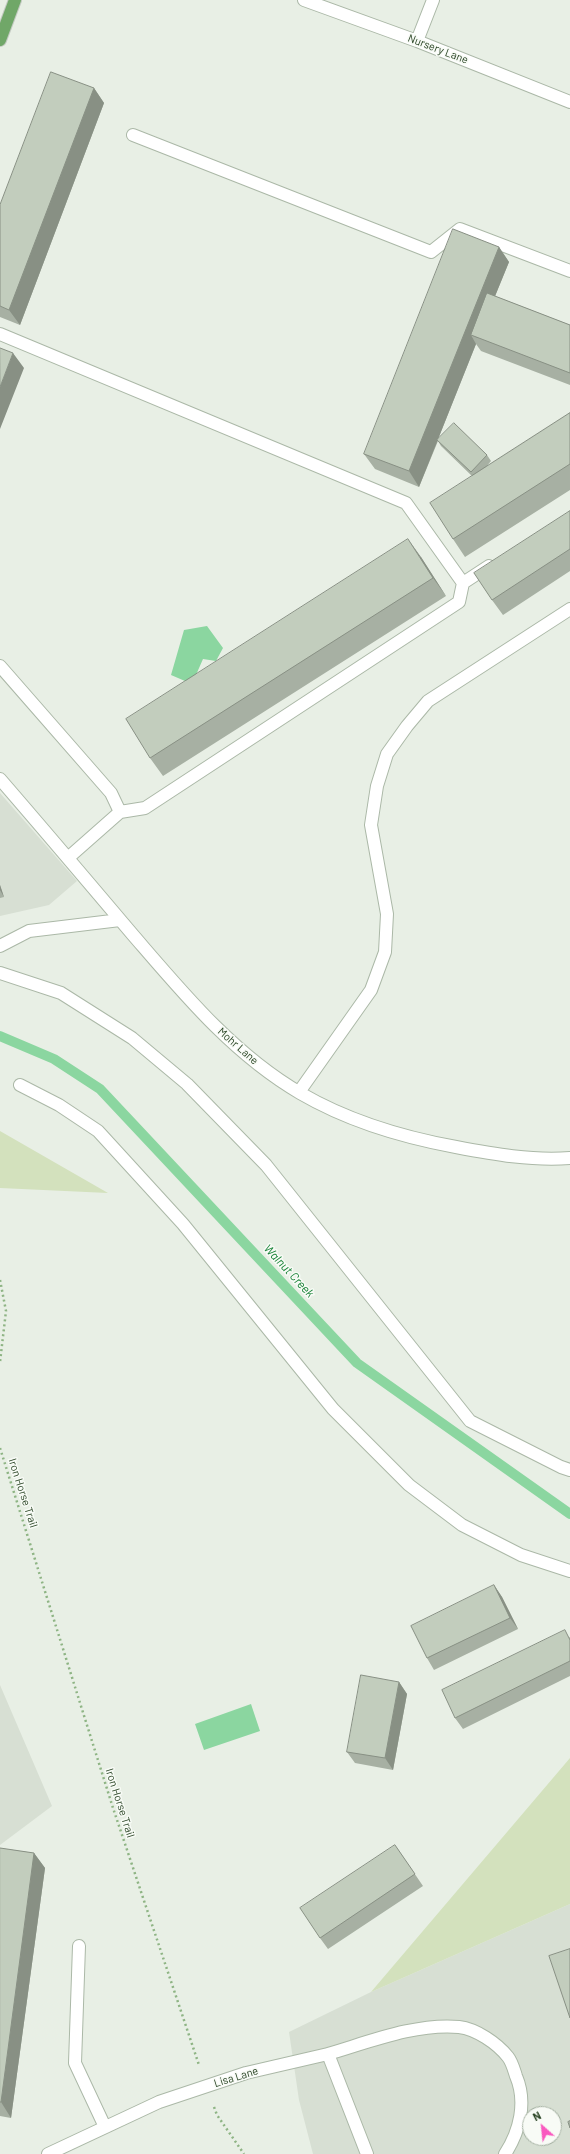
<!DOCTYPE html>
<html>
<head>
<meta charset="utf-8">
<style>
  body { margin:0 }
  #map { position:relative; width:570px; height:2154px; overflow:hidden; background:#e8efe5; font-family:Barlow,sans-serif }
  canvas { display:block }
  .north { position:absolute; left:522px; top:2106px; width:40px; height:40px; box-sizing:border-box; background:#f8fbf6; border:1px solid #a5b1a2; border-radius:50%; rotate:333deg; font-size:11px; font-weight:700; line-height:16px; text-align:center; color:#284323 }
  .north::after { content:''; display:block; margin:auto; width:14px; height:18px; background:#f959bf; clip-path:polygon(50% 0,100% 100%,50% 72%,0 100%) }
</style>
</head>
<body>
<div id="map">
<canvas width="570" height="2154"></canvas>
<div class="north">N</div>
</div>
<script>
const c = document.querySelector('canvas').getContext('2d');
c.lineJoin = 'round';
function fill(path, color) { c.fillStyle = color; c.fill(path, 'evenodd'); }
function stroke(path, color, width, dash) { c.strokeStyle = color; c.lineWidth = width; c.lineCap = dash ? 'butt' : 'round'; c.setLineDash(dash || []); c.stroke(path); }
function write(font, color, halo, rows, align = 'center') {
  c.font = font + ' Barlow,sans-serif'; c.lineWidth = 3; c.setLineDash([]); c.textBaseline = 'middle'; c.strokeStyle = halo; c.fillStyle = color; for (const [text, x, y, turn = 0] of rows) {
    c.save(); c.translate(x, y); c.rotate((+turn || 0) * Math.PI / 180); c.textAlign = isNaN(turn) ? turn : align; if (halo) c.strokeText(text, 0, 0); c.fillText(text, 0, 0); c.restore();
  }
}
fill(new Path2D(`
  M0 793 77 881 49 905 0 916Z
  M0 1685 52 1806 0 1845Z
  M570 1904V2154H313L299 2100 289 2032 371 1992ZM530 2114H554V2138H530Z`), '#d7dfd3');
fill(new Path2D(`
  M0 1131 108 1193 0 1188Z
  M570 1758V1904L371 1992Z`), '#d3e1bd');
fill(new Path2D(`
  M207 626 223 648 216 661 203 659 192 684 171 675 184 630Z
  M251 1704 260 1731 204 1750 195 1724Z`), '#8bd6a0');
stroke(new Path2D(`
  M0 1036 54 1059 100 1089 357 1363 570 1514`), '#8bd6a0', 10);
const minor = new Path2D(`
  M304 0 417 41 570 102
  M417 41 433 0
  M133 135 431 252 460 229 570 271
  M0 334 406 503 463 583 459 602 145 808 120 812
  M463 583 489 566
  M0 666 111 793 120 812 69 857
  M0 779C45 831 89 883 133 935 183 993 233 1054 300 1093 348 1121 401 1137 456 1147 493 1154 532 1161 570 1158
  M0 946 29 931 120 920
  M0 973 61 993 132 1038 187 1084 266 1165 470 1421 561 1467 570 1470
  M20 1085 59 1105 98 1131 183 1224 333 1409 409 1485 462 1525 521 1555 570 1571
  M299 1092 371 990 385 952 387 914 371 825 377 786 387 754 407 726 428 701 570 609
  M79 1946 75 2063 105 2127
  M328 2054C369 2042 416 2023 459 2027 476 2029 497 2043 508 2057 512 2062 514 2070 516 2076 527 2102 520 2131 505 2154
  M48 2154 159 2102 246 2073 328 2054 367 2154`);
const major = new Path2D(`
  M0 40 15 0`);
stroke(minor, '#abb8a7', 14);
stroke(major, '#c3cac1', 14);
stroke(new Path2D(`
  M0 1280 6 1311 0 1362
  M0 1448 113 1808 199 2065
  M214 2107 217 2115 244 2154`), '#8eb484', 2.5, [2, 3]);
stroke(minor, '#fff', 12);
stroke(major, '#70a768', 12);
fill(new Path2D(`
  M94 88 104 103 20 325 0 317V205Z
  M499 247 509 262 495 296 570 325V385L481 351 476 344 438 439 487 455 491 461 486 467 570 413V490L465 557 453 539 472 476 441 446 438 441 419 487 375 469 364 454Z
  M570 511V571L503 615 492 600Z
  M421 557 446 596 163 776 150 758Z
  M0 885 4 897 0 898Z
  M494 1585 502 1597 518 1629 434 1670 427 1658Z
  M570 1637V1676L463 1729 455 1718Z
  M399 1682 407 1694 393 1770 355 1763 347 1752Z
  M395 1845 423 1886 328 1949 320 1938Z
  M0 1848 34 1853 45 1868 11 2118 0 2116Z`), '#a7b0a3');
fill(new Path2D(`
  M94 88 104 103 20 325 9 310Z
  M499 247 509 262 478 338 471 335 476 344 419 487 409 471Z
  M13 353 24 368 0 429V387Z
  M408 539 421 557 446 596 433 578Z
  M0 885 4 897 0 890Z
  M494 1585 502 1597 518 1629 510 1618Z
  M399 1682 407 1694 393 1770 385 1758Z
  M34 1853 45 1868 11 2118 1 2102Z`), '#889084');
const building = new Path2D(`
  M51 72 94 88 9 310 0 306V205Z
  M453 229 499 247 409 471 364 454Z
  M487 293 570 325V373L471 335Z
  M0 348 13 353 0 387Z
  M570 413V464L453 539 430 503Z
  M454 423 487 455 471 472 437 440Z
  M570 511V549L492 600 474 573Z
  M408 539 433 578 150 758 126 719Z
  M494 1585 510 1618 427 1658 411 1626Z
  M565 1630 570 1640V1661L455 1718 442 1690Z
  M361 1675 399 1682 385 1758 347 1752Z
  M395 1845 415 1874 320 1938 300 1908Z
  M0 1848 34 1853 1 2102H0Z
  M570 1949V2018L549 1956Z
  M570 2121V2128L568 2122Z`);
fill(building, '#c2cdbd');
stroke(building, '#889084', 1);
write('11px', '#284323', '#f8fbf6', [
  ["Nursery Lane",438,49,21],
  ["Mohr Lane",238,1046,41],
  ["Iron Horse Trail",23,1493,72],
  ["Iron Horse Trail",120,1803,72],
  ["Lisa Lane",236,2077,-17]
]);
write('italic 12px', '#198337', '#f8fbf6', [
  ["Walnut Creek",289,1271,47]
]);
</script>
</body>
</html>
